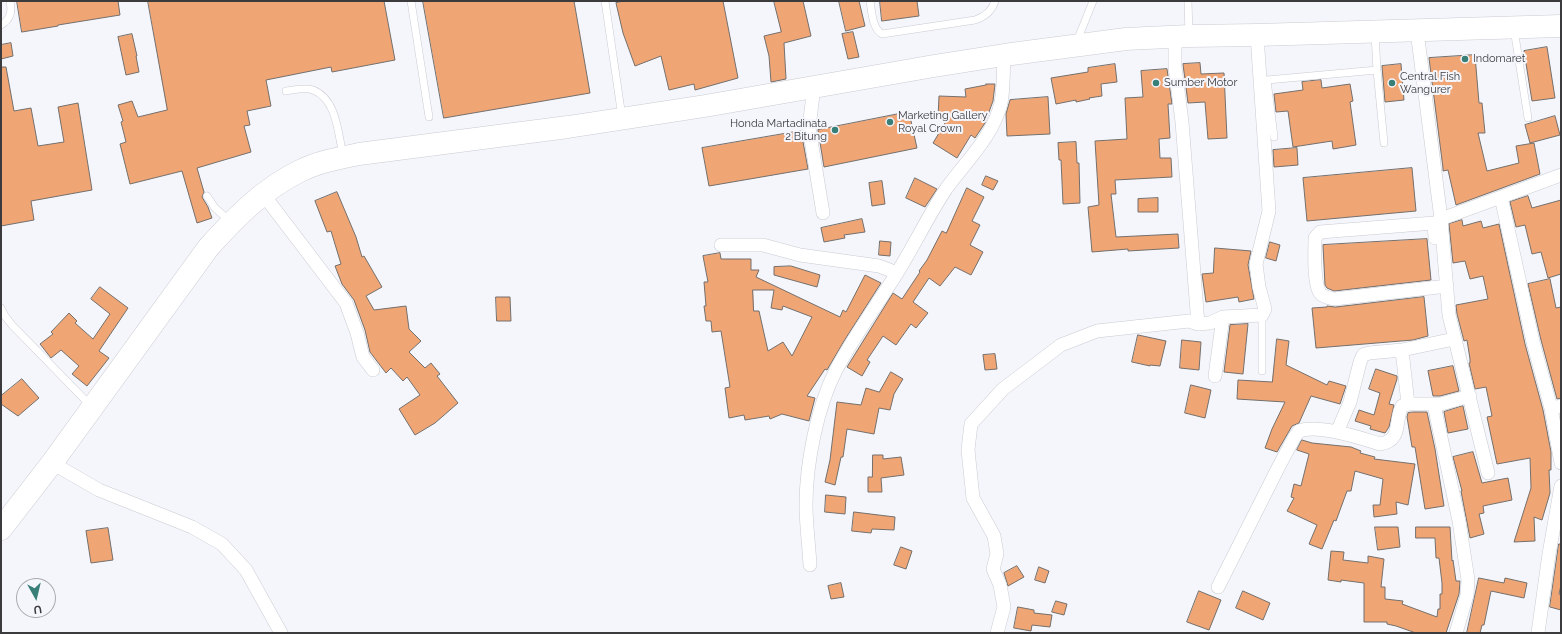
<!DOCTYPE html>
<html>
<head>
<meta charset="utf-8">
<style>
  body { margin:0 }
  #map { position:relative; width:1562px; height:634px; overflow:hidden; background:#f4f6fc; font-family:Raleway,sans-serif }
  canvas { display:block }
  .frame { position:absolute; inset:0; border:2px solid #3b3b3e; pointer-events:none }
  .north { position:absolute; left:16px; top:578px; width:40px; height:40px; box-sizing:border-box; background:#f4f6fc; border:1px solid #aaabb0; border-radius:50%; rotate:172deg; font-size:11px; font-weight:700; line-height:16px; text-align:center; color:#3b3b3e }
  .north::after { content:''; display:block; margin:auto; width:14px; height:18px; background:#387f78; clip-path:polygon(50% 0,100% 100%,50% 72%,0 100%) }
</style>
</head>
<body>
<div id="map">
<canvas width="1562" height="634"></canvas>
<div class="frame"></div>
<div class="north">U</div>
</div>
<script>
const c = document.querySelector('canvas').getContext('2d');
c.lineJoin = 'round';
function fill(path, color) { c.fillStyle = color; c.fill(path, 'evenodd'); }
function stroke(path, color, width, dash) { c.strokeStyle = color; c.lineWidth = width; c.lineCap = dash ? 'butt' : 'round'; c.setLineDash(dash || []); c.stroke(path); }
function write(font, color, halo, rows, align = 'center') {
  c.font = font + ' Raleway,sans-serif'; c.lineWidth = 4; c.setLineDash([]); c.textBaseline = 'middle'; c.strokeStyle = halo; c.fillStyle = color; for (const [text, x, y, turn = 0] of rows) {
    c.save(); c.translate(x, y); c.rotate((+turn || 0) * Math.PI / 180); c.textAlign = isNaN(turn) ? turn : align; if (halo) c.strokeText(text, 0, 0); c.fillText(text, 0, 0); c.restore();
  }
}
const building = new Path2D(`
  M17 1H118L120 15 58 25V26L22 32Z
  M148 1H384L395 60 332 72 331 67 266 80 271 106 247 111 250 125 244 126 251 152 197 168 204 192 202 197 208 207 212 218 197 223 182 171 130 184 120 144 126 142 121 122 123 121 118 105 132 101 138 117 167 110Z
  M423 1H574L590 93 444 118Z
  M624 1H723L738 78 695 90 694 84 669 90 661 56 635 66 623 33 616 3Z
  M774 1H803L811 36 784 43 786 79 771 82 769 56 764 36 781 32Z
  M839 1H859L865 26 846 31Z
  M880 1H917L919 16 882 21Z
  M853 32 859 57 848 59 842 34Z
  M132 34 137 56H136L139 72 126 75 118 37Z
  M11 43 13 56 1 59V45Z
  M1547 47 1555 98 1532 101 1524 51Z
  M1475 55 1479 103H1482L1485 133H1478L1487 171 1519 163 1516 146 1534 143 1540 174 1456 205 1448 170 1443 171V168L1429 58Z
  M1200 63 1201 74 1224 73 1227 138 1208 139 1205 102 1188 103 1183 64Z
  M1115 64 1117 82 1101 84 1102 96 1089 98 1090 99 1076 102V100L1056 104 1051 78 1088 72V68Z
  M1401 64 1404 100 1385 102 1382 66Z
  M1 67H6L14 111 31 108 38 146 64 142 58 107 78 103 92 190 31 201 34 220 1 226Z
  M1167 69 1172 104H1168L1170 138 1159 139 1160 158H1171L1172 177 1115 180 1116 194H1111L1116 237 1178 234 1179 248 1128 251V249L1092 252 1088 207 1099 205 1095 141 1127 139 1125 98 1143 97 1141 71Z
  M1321 80 1322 88 1350 84 1353 101 1350 102 1356 145 1333 149 1332 141 1293 147 1288 111 1276 112 1274 94 1303 90 1302 82Z
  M986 84H995L993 101 985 123 975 138 971 135 957 158 933 143 948 118H938L939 96 966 97 965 89 986 85Z
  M1048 97 1050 134 1007 136 1006 114 1010 100Z
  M909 112 917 148 824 167 818 130Z
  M1555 116 1560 135 1530 143 1525 125Z
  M801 131 808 169 709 186 702 148Z
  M1076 142 1077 163H1079L1080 203 1063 204 1061 160H1059L1058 143Z
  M1297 148 1298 165 1274 167 1273 150Z
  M1412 168 1416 211 1307 221 1303 178Z
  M986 176 998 181 993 190 982 185Z
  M915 178 937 189 925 207 906 198Z
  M882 181 885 204 872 206 869 183Z
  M967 188 984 197 972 221 980 225 970 245 983 252 971 275 955 267 940 286 929 278 913 302 928 313 916 328 911 324 896 345 883 336 867 360 870 362 862 376 847 367 893 293 902 299 920 272 919 271 927 260 942 231 946 233Z
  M337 192 356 237 362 257 364 256 382 287 366 296 374 310 406 306 409 329 421 341 409 352 425 368 431 363 440 374 437 376 458 403 435 423 415 435 399 409 420 395 407 377 403 381 391 368 386 373 370 352 365 330 354 300 342 284 335 266 341 264 331 231 327 232 315 201Z
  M1528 196 1532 208 1561 200V274L1548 278 1541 252 1532 254 1525 225 1516 227 1510 202Z
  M1158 198V212H1138V199Z
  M862 219 865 232 844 235 845 238 824 242 821 228Z
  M1462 220 1463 226 1481 221 1483 228 1499 224 1525 344 1543 410 1551 452V470H1549L1550 493 1542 520 1534 517 1535 541 1514 542 1531 488 1530 458 1497 464 1487 417 1492 416 1486 387 1475 389 1469 363H1470V359L1467 340 1464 341 1457 314 1456 305 1488 299 1483 276 1470 279 1465 261 1453 263 1449 224Z
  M1427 239 1431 280 1334 291 1327 288 1325 285 1323 245Z
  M880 241 891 242 890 256 879 255Z
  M1270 242 1280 245 1276 261 1266 258Z
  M1215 248 1251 251 1248 265 1254 299 1239 302 1238 297 1206 302 1202 274 1213 273Z
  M720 253 721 259H751V270H759L756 277 840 317 843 310 846 312 865 275 881 283 844 341 827 370 825 369 807 396 815 398 809 421 782 414 770 419 769 416 745 420 744 415 729 418 725 388 730 387 721 331 712 332 711 321H706L704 306H706L704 282H708L703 256ZM753 290H774L771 308 782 310 783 306 812 317 792 356 783 342 768 351 759 311H754Z
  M791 266 820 275 817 287 774 275V267Z
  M1550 279 1556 308 1561 307V398L1557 399 1541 340 1528 284Z
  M100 287 128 308 99 351 109 358 87 386 72 374 79 366 61 350 51 358 40 344 53 334 51 332 69 313 77 321 75 323 93 339 110 314 91 299Z
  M496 297H510L511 321H497Z
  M1424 297 1428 336 1413 340 1316 348 1312 308 1327 307V306L1335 307Z
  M1248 324 1243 374 1224 372 1230 325Z
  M1138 335 1166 341 1160 366 1150 365V366L1132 362Z
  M1277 339 1289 341 1286 365 1327 385 1329 381 1346 386 1340 404 1311 396 1299 423 1292 426 1277 452 1265 448 1272 429 1285 402 1237 399 1238 380 1272 382Z
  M1182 340 1201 342 1199 370 1180 368Z
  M995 354 997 369 985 370 983 355Z
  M1453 366 1459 391 1440 396H1433L1428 371Z
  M1376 369 1397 376V379L1389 404 1394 405 1389 427 1385 433 1370 429 1371 426 1355 421 1359 410 1374 415 1380 393 1369 389Z
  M891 372 903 379 894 394 890 410 879 408 874 434 847 429 843 457H841L835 485 825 482 830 460 837 402 861 405 866 388 879 392Z
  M22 379 39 398 18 416 1 404V396Z
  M1191 385 1211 390 1205 418 1185 413Z
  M1463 406 1468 429 1448 433 1444 412Z
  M1413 412H1427L1435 449 1444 506 1425 509 1415 447H1412L1407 417 1408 413Z
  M1302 440 1312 443 1351 447 1361 451 1360 453 1375 457 1374 459 1415 464 1408 505 1396 502 1397 514 1374 517 1373 505H1380L1383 479 1355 471 1351 491H1347L1336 521 1334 520 1322 549 1309 544 1317 525 1287 511 1294 498 1291 497 1294 484 1301 486 1309 454 1297 450Z
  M1473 452 1482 483 1508 478 1512 500 1483 506 1484 513 1479 514 1484 534 1470 538 1461 491H1462L1453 457Z
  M873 455H883V459L901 457 904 475 881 478 882 492H868V477H872Z
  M826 495 846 497 845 514 825 512Z
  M854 512 895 517 894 530 872 529 871 533 852 531Z
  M1375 527H1398L1400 547 1378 550Z
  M1416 527H1450L1452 561 1453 560 1456 581H1460L1459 594 1446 633H1416L1396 626 1387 624V622H1364V583L1341 580V582L1328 580 1331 551 1344 552 1343 560 1368 563V556L1384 559 1381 587H1385V599L1403 601 1402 604 1437 617 1438 609H1440V594H1442V583L1439 558H1436L1435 538H1416Z
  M108 528 113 560 91 563 86 531Z
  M1559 544H1561V585L1559 594 1561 595V610L1550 607Z
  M901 547 912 551 906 569 894 565Z
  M1017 566 1024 577 1008 586 1004 573Z
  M1039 567 1049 571 1045 583 1035 580Z
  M1479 578 1504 583 1505 578 1527 583 1524 598 1491 591 1484 625H1482L1480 633H1467Z
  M841 583 844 597 831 599 828 586Z
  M1199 591 1221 600 1209 630 1187 622Z
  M1243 591 1270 603 1263 620 1236 608Z
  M1056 601 1067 604 1064 615 1052 612Z
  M1018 607 1034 610V613L1052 615 1050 627 1032 625 1031 631 1014 628Z`);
fill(building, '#f0a574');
stroke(building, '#746f6c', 1);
const lane = new Path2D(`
  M411 1 429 117
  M605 1 622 117
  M870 1C872 12 872 28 882 34L975 20C984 17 992 11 995 1
  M1188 1 1189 34
  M1 25C11 19 12 12 10 1
  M1514 29 1528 118
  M1375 34 1377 70 1384 143
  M1077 41 1093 1
  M286 91C294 90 305 87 313 90 337 99 338 134 343 155
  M1274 137 1267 80 1377 70
  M207 196 215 208 231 222
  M1 308 5 316 12 325 90 405
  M1262 315V371`);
const street = new Path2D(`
  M1417 31 1441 219 1449 315 1488 473
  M1175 37V67L1182 122 1198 324
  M814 86 809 128 823 213
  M263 194 346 303 357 333 363 357 373 370
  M1501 197 1533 342 1551 408 1561 406
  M1441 219 1561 175
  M1435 238 1434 223 1320 232 1315 238C1315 252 1313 282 1320 293 1323 297 1329 298 1334 299L1447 286
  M721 245H763L800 255 879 266 897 273
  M1402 350 1408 404
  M1215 376 1223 317
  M1434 405 1459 521 1468 580 1467 595 1456 633
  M1551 408 1561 463
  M1337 432 1350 402 1360 362 1363 355 1369 353 1402 350 1454 339
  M52 463 99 490 192 527 222 544 246 570 281 633
  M810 565C809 545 806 525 806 505 806 464 817 407 836 370 854 336 877 305 897 273 914 246 928 216 946 189 965 162 993 137 1001 103 1004 88 1003 71 1004 55
  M1218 587 1278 468 1294 438 1299 431C1319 424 1360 438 1380 444 1403 440 1394 421 1402 406L1408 404H1441L1470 396
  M997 633 1004 607 1000 585 993 569 997 554 994 536 973 498 968 450 971 424 1003 389 1061 345 1097 331 1189 321 1198 324 1210 323 1223 317 1262 315 1265 309 1259 287 1256 264 1269 211 1257 35
  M1538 633 1549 554 1561 486`);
const highway = new Path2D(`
  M1 529 52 463 208 248C235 218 263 189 300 171 318 162 339 158 359 154L568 127 705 106 934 66 1004 55 1126 39 1189 36 1257 35 1561 26`);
stroke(lane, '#c9cbd1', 8);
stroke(street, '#c9cbd1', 14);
stroke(highway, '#c9cbd1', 23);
stroke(lane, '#fff', 7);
stroke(street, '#fff', 13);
stroke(highway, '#fff', 22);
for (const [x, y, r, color] of [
  [1465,59,4,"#387f78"],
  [1156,83,4,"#387f78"],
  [1392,83,4,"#387f78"],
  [890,122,4,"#387f78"],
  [835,130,4,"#387f78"]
]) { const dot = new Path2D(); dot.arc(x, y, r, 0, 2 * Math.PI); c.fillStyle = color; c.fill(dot); stroke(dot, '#f4f6fc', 1.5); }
write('11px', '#3b3b3e', '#f4f6fc', [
  ["Indomaret",1473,59],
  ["Central Fish",1400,77],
  ["Wangurer",1400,90],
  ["Sumber Motor",1164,83],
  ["Marketing Gallery",898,116],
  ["Royal Crown",898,129],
  ["Honda Martadinata",827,124,"right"],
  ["2 Bitung",827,137,"right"]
], 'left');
</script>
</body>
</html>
